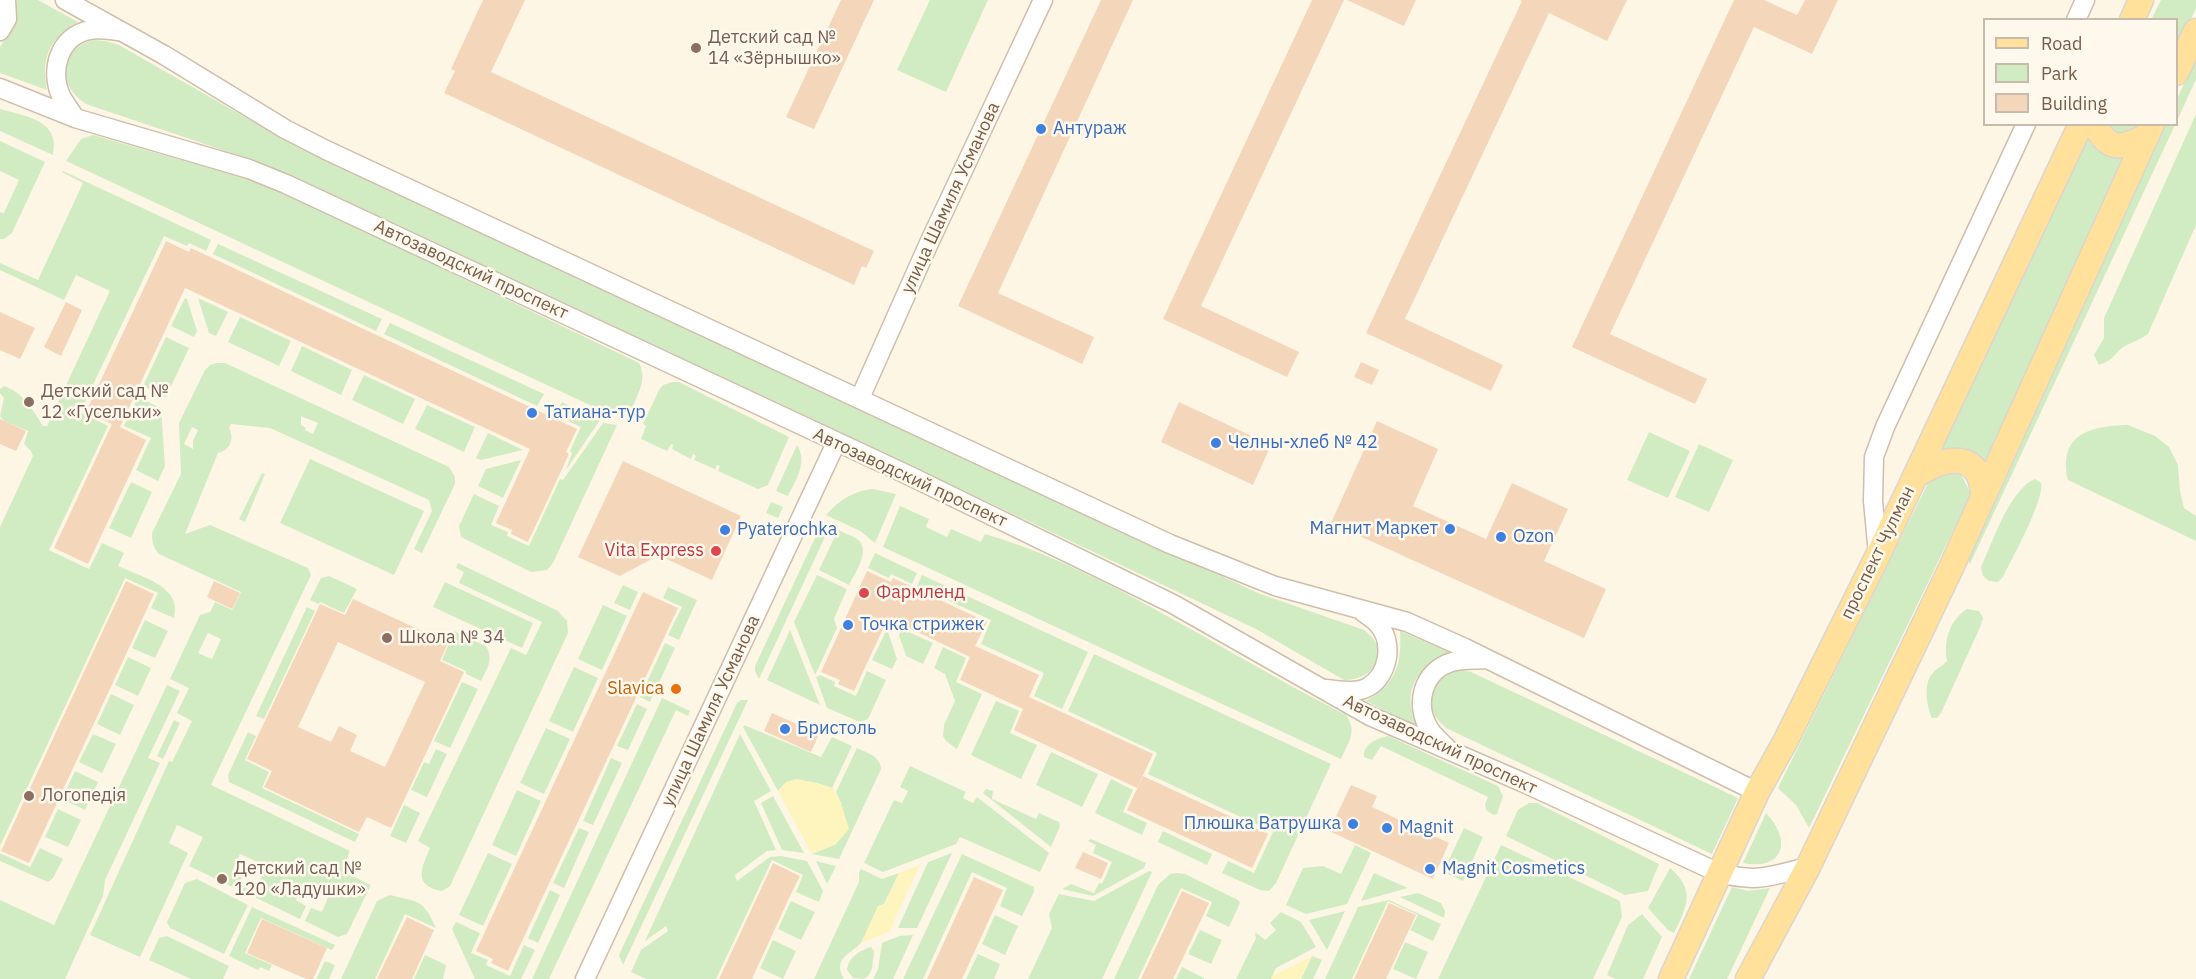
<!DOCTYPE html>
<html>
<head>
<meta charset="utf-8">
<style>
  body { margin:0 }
  #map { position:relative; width:2196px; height:979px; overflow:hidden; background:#fdf6e5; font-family:"IBM Plex Sans",sans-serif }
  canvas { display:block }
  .legend { position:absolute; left:1983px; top:18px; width:195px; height:108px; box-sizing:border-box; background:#fff9ed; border:2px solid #c9bbab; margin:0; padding:8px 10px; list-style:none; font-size:18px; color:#785d49 }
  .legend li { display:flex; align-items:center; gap:12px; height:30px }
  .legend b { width:30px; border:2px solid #c9bbab }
</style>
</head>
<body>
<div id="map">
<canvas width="2196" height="979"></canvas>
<ul class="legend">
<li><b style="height:8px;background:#ffe19b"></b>Road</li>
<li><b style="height:16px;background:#d1ecc3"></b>Park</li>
<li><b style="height:16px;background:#f4d6bb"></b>Building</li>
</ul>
</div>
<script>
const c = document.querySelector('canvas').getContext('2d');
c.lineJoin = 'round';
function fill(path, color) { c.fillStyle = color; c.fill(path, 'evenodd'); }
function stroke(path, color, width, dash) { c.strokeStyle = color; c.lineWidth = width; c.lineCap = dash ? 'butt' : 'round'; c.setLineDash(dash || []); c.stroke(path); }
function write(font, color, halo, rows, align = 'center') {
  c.font = font + ' "IBM Plex Sans",sans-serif'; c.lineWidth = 5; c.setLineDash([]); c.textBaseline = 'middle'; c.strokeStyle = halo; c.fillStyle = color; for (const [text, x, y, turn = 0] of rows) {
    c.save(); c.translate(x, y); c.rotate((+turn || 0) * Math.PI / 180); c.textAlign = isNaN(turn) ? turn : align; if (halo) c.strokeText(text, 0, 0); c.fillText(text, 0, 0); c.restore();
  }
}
fill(new Path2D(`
  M17 0H38L78 22C49 40 41 56 47 90L0 73V47L9 32Z
  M930 0H988L946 92 897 70Z
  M2161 0H2196V8L2177 50 2176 20H2151Z
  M93 40 105 41 119 45 299 148 1258 593 1364 630C1393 651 1375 680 1344 680L1256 629 804 415 291 175 255 161 86 104C57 85 57 50 93 40Z
  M2196 57V79L2177 121V99Z
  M0 109C25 116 61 120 53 155L0 131Z
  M2196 114V225L2148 334C2140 340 2129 343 2122 348 2112 357 2113 360 2099 365L2094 355 2104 338V318Z
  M2109 125H2141L2134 132 2118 134Z
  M2165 125H2175L1970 564 1967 558 1968 549Z
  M2085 130C2095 151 2105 160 2128 157L1987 466C1980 447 1956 453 1940 453Z
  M93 135 244 178 283 192 639 363C647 379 639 392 632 408L628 410 609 414 66 161 81 139Z
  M0 141 45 162 12 233 4 239H0V212L4 213 19 180 0 171Z
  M63 171 211 240 206 251 189 243 187 246 164 236 80 412 108 426 49 550 89 569 102 543 124 553 118 566C141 577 183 586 174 618L151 608 158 593 125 578 0 846V527L33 456 31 451 24 444 28 431 4 421 0 416 4 398 0 393V389L4 386C24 393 32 409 43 426H47L110 291 76 275 64 300 0 270V263L38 280 83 183 62 172Z
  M218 244 382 319 376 331 213 254Z
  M185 298 187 299 197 331 194 337 171 326Z
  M198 298 228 312 216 336 209 333Z
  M240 317 291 341 279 366 228 342Z
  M390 323 544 394 537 406 384 334Z
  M166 337 189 348 166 397 143 386Z
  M302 346 352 370 341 395 291 371Z
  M217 363H225L449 467 455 477V484L422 553 414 549 432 511 429 500 270 428 231 424 229 428C235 439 230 450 218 453L185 534 210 525 308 568 311 575 211 785 350 851 345 863 349 866 346 873 371 885 347 934 338 937 305 921 311 908 322 912 329 895 304 883 296 900 306 906 300 919 242 891 248 880 258 884 266 866 240 854 232 872 242 877 237 889 189 866 203 837 177 825 169 843 188 853 140 957 90 935 169 761 172 762 192 721 177 713 189 688 170 679 200 615 210 612 215 602 232 610 241 592 159 554C153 547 152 542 152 533L181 474 179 423 205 370 210 365ZM301 416 318 423 313 434 305 430 306 428 301 425ZM192 427 198 430 193 441V449L184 444ZM208 633 221 639 212 659 198 653Z
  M364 375 415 399 403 424 352 400Z
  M672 382H679L789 437 768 485 758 489 718 471 720 466 717 465 715 469 694 460 696 456 693 454 691 459 672 449 673 445 671 444 667 451 641 439 646 426 643 424 659 390 663 385Z
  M138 397 161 408 165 466 158 481 136 470 151 438 124 426Z
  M562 402 600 420 566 470 572 453 570 451 581 427 555 415Z
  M427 405 475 427 464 452 415 429Z
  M603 423 617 425 553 563 547 570 531 572 461 537 459 526 474 494 499 506 491 525 508 532 507 536 529 546 560 479 563 480Z
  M2128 425 2155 436 2169 447 2178 465 2180 491 2184 508 2196 516V541L2068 480C2058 434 2090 426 2128 425Z
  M1649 432 1690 451 1668 498 1627 480Z
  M488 433 523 450 481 460 476 458Z
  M1699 444 1733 460 1709 512 1675 497Z
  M797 445C808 463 796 479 788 496L776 491Z
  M310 459 424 511 394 575 280 523Z
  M521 460 503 498 478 486 486 469Z
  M1954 471 1962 476 1971 494 1809 828 1796 805 1778 788 1929 481Z
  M262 473 265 474 245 522 239 519Z
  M2035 479 2041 483C2045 499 2012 559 2003 577L1998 582 1989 581 1983 576 1981 567C1993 542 2009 490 2035 479Z
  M131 482 152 492 131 538 109 528Z
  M873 489 896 494 875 543 860 531 826 515C839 500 853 491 873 489Z
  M771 502 783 507 778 518 766 513Z
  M900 506 929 519 926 527 947 537 951 529 981 542 985 534C1034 548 1073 567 1119 590 1196 630 1269 676 1346 715 1358 731 1348 743 1341 759L883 547Z
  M822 523 830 526 759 679 755 671V666Z
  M838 530C844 533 851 535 857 539 872 549 855 573 849 585L819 570Z
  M875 553 917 573 912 584 891 574 889 578 868 568Z
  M458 563 558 611 567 621 568 633 450 886 442 891C412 886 422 867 430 848L418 841 511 648 526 655 542 622 459 583 464 572 456 568Z
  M817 575 847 589 834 619 837 628 815 675 794 622Z
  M922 575 1088 652 1062 709 1034 696 1044 673 981 644 991 620 917 586Z
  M329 576 357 589 344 613 320 602 319 604 310 600 321 578Z
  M445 582 533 623 522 648 433 607Z
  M623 585 638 592 630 610 614 603Z
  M668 587 697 600 679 640 668 635 682 607 663 598Z
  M603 605 627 616 602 670 578 659Z
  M307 607 315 611 264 719 256 716Z
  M1967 609 1979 611 1983 618 1981 625 1941 713 1937 718H1932C1927 708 1923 684 1932 674 1936 668 1942 667 1947 661 1943 641 1950 620 1967 609Z
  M145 620 168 631 155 658 132 648Z
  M887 629 897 659 892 669 872 660Z
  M902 629 933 643 923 664 906 656 899 635Z
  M790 630 820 705 767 680Z
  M454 631 486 646C494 659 487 669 481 681L466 674V671L442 660Z
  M1400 631 1449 652C1416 669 1401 690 1417 727L1366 701C1396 684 1402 664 1400 631Z
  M665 643 675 648 650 702 640 697Z
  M943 647 966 658 956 682 982 694 957 749 946 741 943 736 944 725 955 701 945 674 934 668Z
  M1094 654 1331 764 1276 883 1269 891 1260 890 1222 873 1228 861 1254 873 1273 832 1148 774 1157 753 1068 711Z
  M128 657 151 668 138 696 115 685Z
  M574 667 598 678 573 732 549 721Z
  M1461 670 1471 672 1738 798 1712 854 1446 728C1419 706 1430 678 1461 670Z
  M867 671 886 680 868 719 860 722 827 708 816 677 820 675 835 682 834 686 856 696Z
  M462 682 478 689 450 748 434 741Z
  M167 685 180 691 148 758 160 763 105 880 103 896 65 979H0V900L54 925Z
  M111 694 134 705 120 735 97 724Z
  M662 698 690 711 688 716 676 710 549 979H532Z
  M741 700H748L623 965 619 955 737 703Z
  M996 701 1019 711 1010 733 1037 745 1021 779 971 755Z
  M637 704 647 709 628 750 617 746Z
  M174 720 180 723 163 759 157 756Z
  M744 725 821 757 832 737 852 746 832 788 817 783 786 782 778 791 743 727Z
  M546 728 570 739 544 794 520 783Z
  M248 732 256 736 245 760 269 772 262 788 359 834 355 842 229 782 228 775Z
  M93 734 116 744 102 773 79 762Z
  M740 734 771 791 754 801 776 850 767 851 735 875 737 881 770 857 781 856 807 861 823 891 819 902 796 892 803 875 772 860 716 979H646L631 972 641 950 668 931 666 926 645 941Z
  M1388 736 1498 786 1503 796 1497 814 1494 815 1486 810 1485 804 1488 797 1381 746 1372 760 1364 757C1362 745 1377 738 1388 736Z
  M857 748C867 753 881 756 881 769L839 859 812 854 836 844 841 803 836 792Z
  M436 749 447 754 427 797 411 790 424 762 429 764Z
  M1051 752 1098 774 1082 807 1036 785Z
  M611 758 622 763 593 825 583 821Z
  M910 766 966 792 963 798 973 803 977 797 1049 853 1040 872 960 837 956 844 883 872 864 863 894 800 902 803 908 791 900 787Z
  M75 771 98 782 85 810 62 799Z
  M1111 779 1133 790 1123 812 1147 823 1142 835 1095 813Z
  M986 789 993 791 992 799 1036 819 1039 813 1059 822 1060 826 1051 847 983 793Z
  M517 790 541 801 516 856 492 845Z
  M773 796 804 853 782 850 761 803Z
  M1529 803H1537L1659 864 1648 891 1625 895 1506 836 1518 810Z
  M404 805 420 813 406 843 390 836Z
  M58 809 81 820 68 847 45 837Z
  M1766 813C1793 841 1783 871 1743 863Z
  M579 828 589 832 564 888 553 883Z
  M1464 828 1483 837 1463 881 1443 872Z
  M1163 831 1212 854 1207 865 1158 842Z
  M1091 839 1146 863 1144 868 1093 896 1062 889 1071 884 1094 893 1099 883 1102 884 1112 862 1093 853 1096 845 1088 841Z
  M1355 845 1371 853 1347 904 1306 914 1286 905 1303 868 1323 866 1341 874Z
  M1501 845 1620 901 1622 917 1593 979H1438Z
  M40 848 63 859 53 878 48 882 0 861V853L30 867Z
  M488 853 512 864 483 926 459 915Z
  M952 853 917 928H898L928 862Z
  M962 854 1034 887V892L1022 916 1000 906 1007 888 972 872 923 979H903Z
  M816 861 836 866 827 884Z
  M1670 868C1696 890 1687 907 1674 933L1668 930 1648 908Z
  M861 869 882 879 899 873 884 904 878 906C873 917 869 931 862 941 853 955 831 956 844 979H814L859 882V873Z
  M1149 871 1152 872 1102 979H1028L1052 928 1049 914 1059 894 1094 901Z
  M1177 873 1185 874 1238 900 1240 903 1229 927 1206 916 1212 902 1181 888 1138 979H1114L1158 885 1170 874Z
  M1374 873 1408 888 1361 901Z
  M197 879 248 905 224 954 170 928 167 922 185 883Z
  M1732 887 1748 891 1770 888 1727 979H1689Z
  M550 890 560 895 538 943 528 938Z
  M1418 893 1441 903 1445 911 1444 918 1400 897Z
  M390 895C419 902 423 899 436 928L405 914 375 979H341L377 901Z
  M1389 900 1441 924 1433 941 1410 930 1418 915 1388 901 1352 979H1325L1358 907Z
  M791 901 815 912 801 940 778 929Z
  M252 907 335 945 332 950 261 918 245 953 272 965 269 971 260 967 258 970 229 956Z
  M1345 911 1327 950 1309 920Z
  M1281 912 1301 922 1316 947 1276 968 1271 979H1236L1256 938 1255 933 1258 934 1265 940 1276 930 1270 923Z
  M1642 914 1662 937 1643 979H1615L1607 975 1628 925Z
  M995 915 1018 926 1005 955 982 944Z
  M456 922 480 933 471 953 488 960 486 965 510 976 524 945 535 950 521 979H475L452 929Z
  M1200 930 1222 940 1211 964 1188 954Z
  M913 935 893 979H873L878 969 882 943 899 936Z
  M167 936 229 966 223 979H191L149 960 159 938Z
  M773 940 796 951 783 979 760 968Z
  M1405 942 1428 952 1416 979 1393 969Z
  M871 947 874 951 872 969 869 975 864 979 853 978 847 970C848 958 860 950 871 947Z
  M978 954 1000 964 994 979H966Z
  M425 955 446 965 443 979H414Z
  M1312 956 1322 960 1313 979H1301Z
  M325 961 335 965 329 979H316Z
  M1182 967 1204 978V979H1176Z`), '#d1ecc3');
fill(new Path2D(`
  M796 779 817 783 834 789 841 803 849 829 836 844 812 854 778 791 786 782Z
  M920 865 889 932 861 943 878 906 885 904 899 873Z
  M1312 956 1301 979H1271L1272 976Z`), '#fef5be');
fill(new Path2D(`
  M483 0H525L491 72 874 251 866 268 862 266 854 285 444 93 455 71 451 69Z
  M841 0H874L814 129 786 117Z
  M1101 0H1133L998 293 1094 337 1082 364 958 306Z
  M1312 0H1344L1201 306 1299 352 1287 377 1163 319Z
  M1347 0H1416L1404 26Z
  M1520 0H1627L1607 41 1549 13 1405 319 1503 365 1491 391 1366 333 1522 1Z
  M1734 0H1764L1797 15 1805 0H1838L1812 54 1754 27 1610 334 1707 379 1695 404 1572 347Z
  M166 241 189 252 191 248 577 429 566 452 569 454 528 542 511 534 512 530 496 523 530 449 185 288 120 427 146 440 88 564 54 548 112 424 86 412Z
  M66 302 82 310 61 356 44 347Z
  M0 312 35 328 20 359 0 350Z
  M1361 362 1379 370 1372 385 1354 377Z
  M1179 402 1271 445 1253 485 1161 442Z
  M0 419 26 431 16 451 0 444Z
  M1377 421 1438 449 1413 506 1486 539 1512 483 1568 509 1544 561 1606 589 1584 638 1331 523Z
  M623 461 741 516 712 580 660 556 661 554 620 576 578 557Z
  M867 571 891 582 893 578 987 622 975 646 1039 675 1029 697 1153 754 1137 788 1014 730 1023 709 960 680 970 657 888 618 854 691 838 684 840 680 821 672Z
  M126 581 154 594 29 863 1 851Z
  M214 581 240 593 232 609 207 597Z
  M643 592 678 608 508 971 491 963 493 959 476 951Z
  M353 599 448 643 440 661 464 672 391 828 367 817 359 832 264 787 272 771 247 759 320 604 345 615ZM338 642 425 682 385 767 350 751 357 735 339 726 331 742 298 727Z
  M772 713 819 734 811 752 764 731Z
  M1143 776 1268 834 1252 868 1127 810Z
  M1351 785 1377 796 1372 807 1449 843 1433 879 1329 831Z
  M1083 852 1108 863 1101 879 1075 868Z
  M773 863 800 876 790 896 752 979H719Z
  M974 877 1003 890 994 909 962 979H927Z
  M1182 891 1209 903 1173 979H1141Z
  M1389 903 1416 915 1386 979H1354Z
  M407 917 434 930 412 979H377Z
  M262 919 327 948 313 979H306L247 953Z`), '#f4d6bb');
const minor = new Path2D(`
  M65 0 164 55 285 129 326 150 1170 544 1275 586 1407 622 1465 648 1757 792
  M2076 20 2085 0
  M0 31 7 19 6 0
  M0 88 75 118 249 169 286 184 910 476 1173 604 1370 716 1522 782 1719 873C1760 883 1769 876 1808 867
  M75 118C71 111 66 105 62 98 49 72 58 36 90 30 99 28 109 30 118 31
  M860 398 929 243 1043 0
  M1878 554 1873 501 1874 457 1885 427 2026 124
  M1326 689C1339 690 1356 694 1368 687 1389 675 1394 642 1378 624 1374 619 1368 616 1363 612
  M1446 747C1441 742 1434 736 1430 730 1414 705 1422 671 1452 662 1462 659 1475 660 1485 659
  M585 979 836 443`);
const major = new Path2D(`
  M2132 20 2141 0
  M2176 73 2196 31
  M2095 124C2108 153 2123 148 2147 136
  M1915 476C1945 456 1982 449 1983 497
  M1671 979 1757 792 1785 742 1878 555 2081 124
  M1748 979 1808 867 1951 568 2152 124`);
stroke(minor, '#d0beab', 21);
stroke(major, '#dcd5d0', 27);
stroke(minor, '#fff', 18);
stroke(major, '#ffe19b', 24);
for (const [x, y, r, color] of [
  [696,48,6,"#8d6e63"],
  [1041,129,6,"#3f7fe0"],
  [29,402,6,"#8d6e63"],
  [532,413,6,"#3f7fe0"],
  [1216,443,6,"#3f7fe0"],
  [1450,529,6,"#3f7fe0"],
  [725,530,6,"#3f7fe0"],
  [1501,537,6,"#3f7fe0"],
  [716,551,6,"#e0444e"],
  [864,593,6,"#e0444e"],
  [848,625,6,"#3f7fe0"],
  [387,638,6,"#8d6e63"],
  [676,689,6,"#e8710a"],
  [785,729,6,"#3f7fe0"],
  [29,796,6,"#8d6e63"],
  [1353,824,6,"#3f7fe0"],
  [1387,828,6,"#3f7fe0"],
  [1430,869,6,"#3f7fe0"],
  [222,879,6,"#8d6e63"]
]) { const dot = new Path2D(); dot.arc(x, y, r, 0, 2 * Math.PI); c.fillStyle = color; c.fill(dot); stroke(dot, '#fff9ed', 2); }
write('18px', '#785e54', '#fff9ed', [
  ["Детский сад №",708,38],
  ["14 «Зёрнышко»",708,59],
  ["Детский сад №",41,392],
  ["12 «Гусельки»",41,413],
  ["Школа № 34",399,638],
  ["Логопедiя",41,796],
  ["Детский сад №",234,869],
  ["120 «Ладушки»",234,890]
], 'left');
write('18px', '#366cbe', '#fff9ed', [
  ["Антураж",1053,129],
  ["Татиана-тур",544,413],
  ["Челны-хлеб № 42",1228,443],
  ["Магнит Маркет",1438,529,"right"],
  ["Pyaterochka",737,530],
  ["Ozon",1513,537],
  ["Точка стрижек",860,625],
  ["Бристоль",797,729],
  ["Плюшка Ватрушка",1341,824,"right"],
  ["Magnit",1399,828],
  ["Magnit Cosmetics",1442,869]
], 'left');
write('18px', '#785d49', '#fff9ed', [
  ["улица Шамиля Усманова",951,198,-65],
  ["Автозаводский проспект",471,270,25],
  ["Автозаводский проспект",910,478,25],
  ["проспект Чулман",1878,553,-64],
  ["улица Шамиля Усманова",711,711,-65],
  ["Автозаводский проспект",1440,745,25]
]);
write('18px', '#be3a42', '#fff9ed', [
  ["Vita Express",704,551],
  ["Фармленд",876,593,"left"]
], 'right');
write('18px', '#c56008', '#fff9ed', [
  ["Slavica",664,689]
], 'right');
</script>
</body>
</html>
